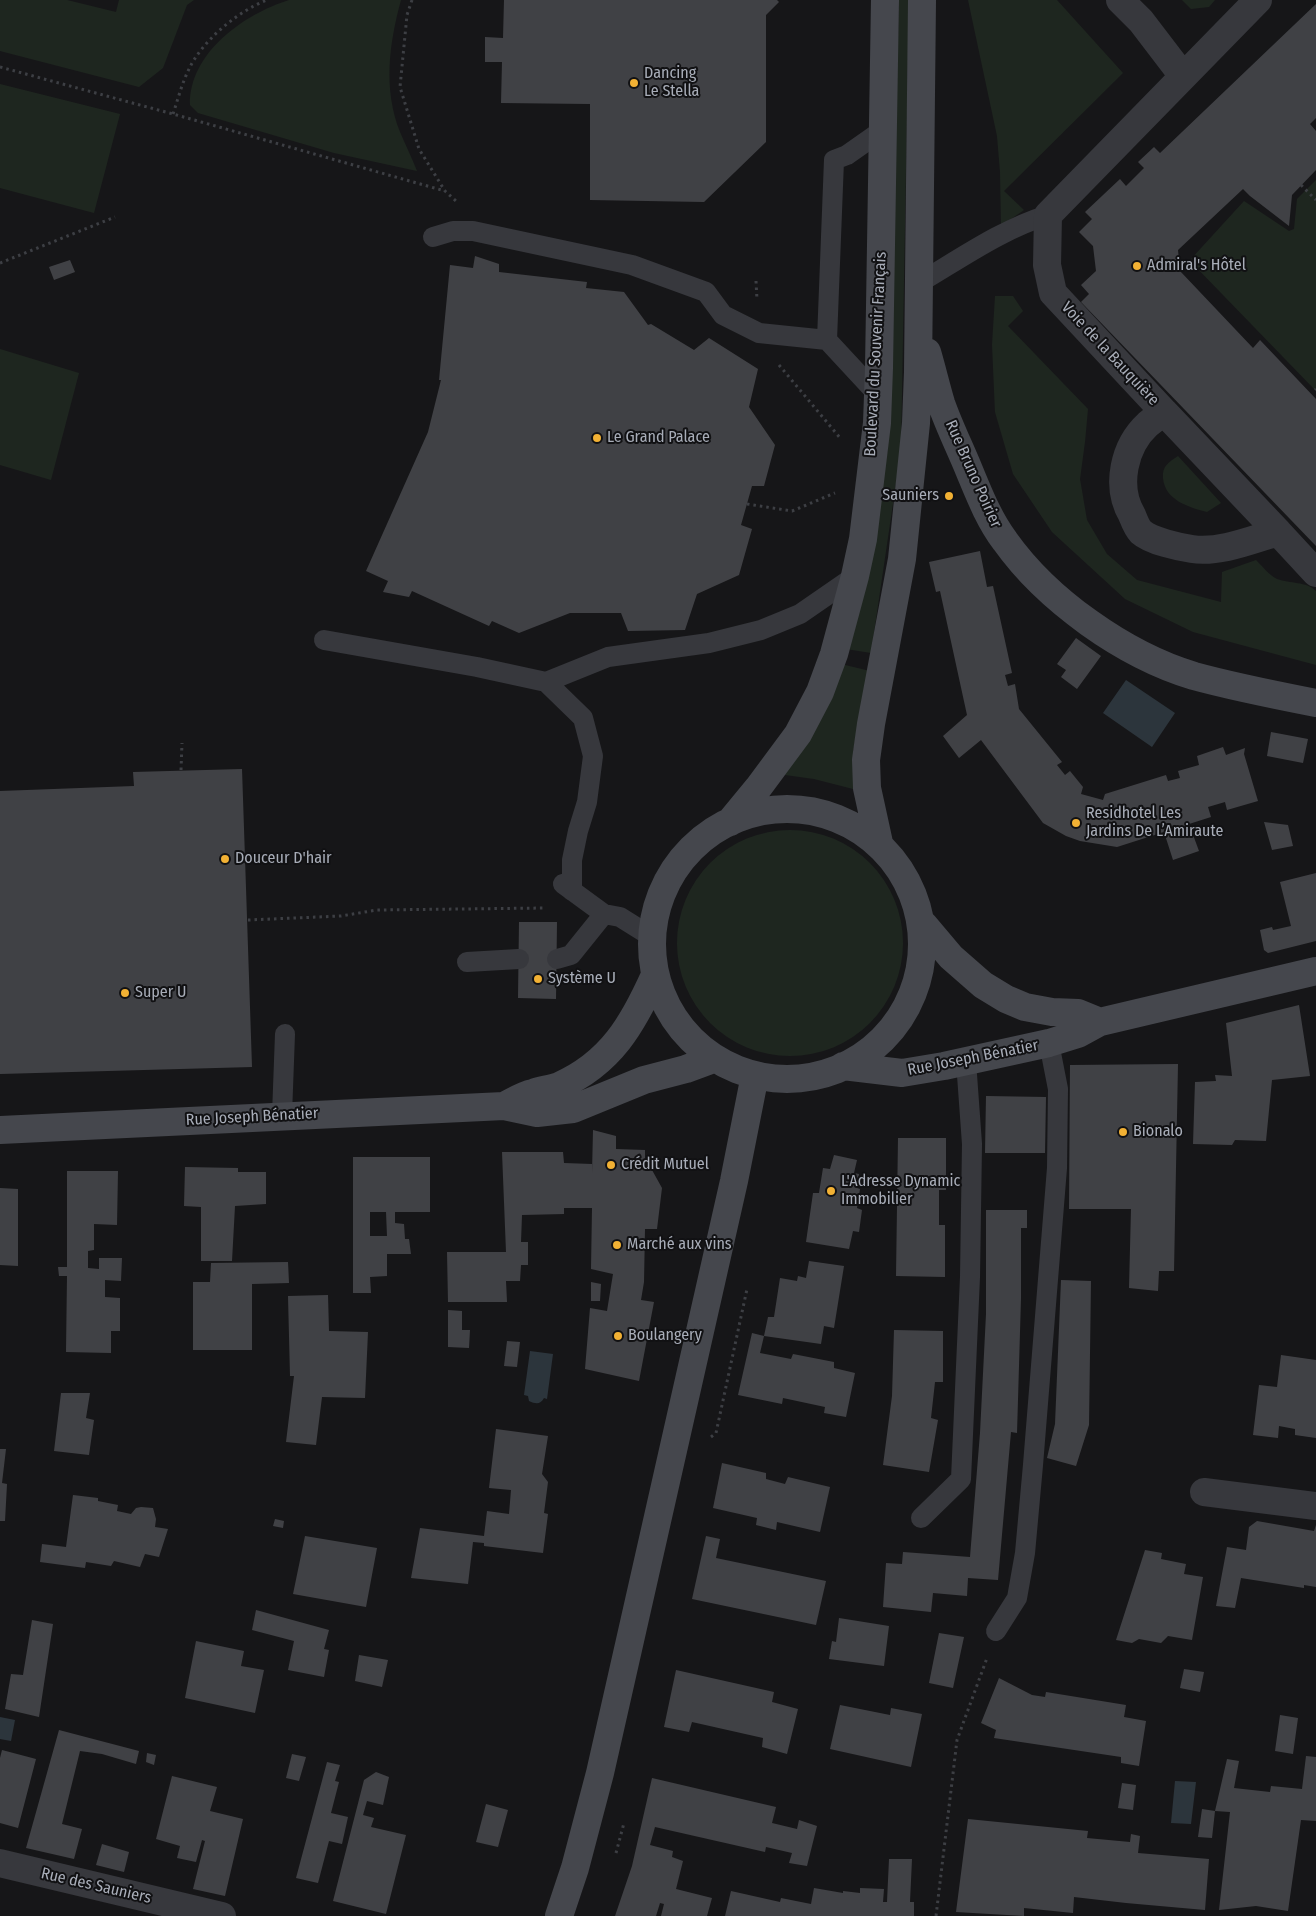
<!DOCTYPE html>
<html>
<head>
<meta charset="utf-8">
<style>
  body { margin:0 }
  canvas { display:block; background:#161618 }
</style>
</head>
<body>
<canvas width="1316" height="1916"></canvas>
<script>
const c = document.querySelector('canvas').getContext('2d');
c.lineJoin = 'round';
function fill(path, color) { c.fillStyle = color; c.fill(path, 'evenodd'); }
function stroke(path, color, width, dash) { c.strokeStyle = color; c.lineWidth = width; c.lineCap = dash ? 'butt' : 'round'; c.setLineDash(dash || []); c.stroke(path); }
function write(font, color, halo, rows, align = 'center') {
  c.font = font + ' "Fira Sans Condensed",sans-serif'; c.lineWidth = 4; c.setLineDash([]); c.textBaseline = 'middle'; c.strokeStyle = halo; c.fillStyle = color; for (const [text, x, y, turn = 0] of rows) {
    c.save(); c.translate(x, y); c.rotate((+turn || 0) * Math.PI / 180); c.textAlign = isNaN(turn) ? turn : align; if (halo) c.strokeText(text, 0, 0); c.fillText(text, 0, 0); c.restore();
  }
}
fill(new Path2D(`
  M0 0H67L116 12 119 0H194L187 5 163 68 139 87 0 51Z
  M289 0H401C389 44 383 89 400 132 406 146 412 158 417 171L334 153 198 113 190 105C189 53 244 14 289 0Z
  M899 0H909L901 449 871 653 846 649 871 546 888 448Z
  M968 0H1057L1123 73 1004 191 1024 210 1001 226 1000 172 997 136Z
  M1182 0H1215L1209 7 1191 9Z
  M0 84 120 114 94 213 0 188Z
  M1316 180V390H1315L1192 263 1191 259 1244 201 1289 231 1294 229 1297 199Z
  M995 296H1013L1023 311 1008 326 1088 409 1085 442 1080 479 1087 520 1107 554 1137 580 1221 602 1222 572 1256 560C1262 566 1270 576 1277 579 1290 584 1306 581 1316 591V665L1193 632 1125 599 1052 532 1013 474 995 412 992 345Z
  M0 349 79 373 51 480 0 465Z
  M1178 456 1221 503 1207 512C1188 507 1165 500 1163 478 1162 466 1169 462 1178 456Z
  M841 664 870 671 853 751V789L814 779 785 775 781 771Z
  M677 943a113 113 0 1 1 226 0a113 113 0 1 1-226 0Z`), '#1e261f');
fill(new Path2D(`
  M1126 680 1175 713 1152 747 1103 713Z
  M530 1351 553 1354 547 1399 544 1398C540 1405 536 1404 529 1401L528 1396 524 1395Z
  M0 1717 15 1720 11 1741 0 1739Z
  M1175 1781 1196 1782 1191 1824 1171 1823Z`), '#2c353c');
fill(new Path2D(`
  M504 0H777L779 2 766 15V142L704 202 590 200V104L501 103 502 62H485V37L503 38Z
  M1316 4V118L1310 124 1316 131V170L1292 195 1289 226 1250 196 1243 189 1178 250 1180 271 1253 348 1260 340 1316 399V546L1081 302 1089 294 1081 285 1096 271 1093 246 1079 232 1092 219 1085 212 1120 179 1126 186 1144 168 1138 162 1154 147 1160 153Z
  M475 256 499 264V272L587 282 586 288 624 292 648 325 651 324 694 350 709 338 758 369 749 407 775 445 764 486H752L741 525 752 529 739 575 697 594 685 630 628 631 621 613H570L519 633 492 621 489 626 412 591 409 597 383 592 388 581 366 571 428 432 441 380H439L450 265 473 268Z
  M70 260 75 272 54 280 49 267Z
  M980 551 987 587 993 586 1012 673 1005 675 1008 686 1015 684 1019 709 1062 762 1057 765 1065 775 1070 771 1083 787 1081 794 1103 800 1105 794 1166 775 1168 781 1180 778 1178 771 1199 765 1197 756 1223 747 1226 755 1245 748 1244 754 1258 801 1227 810 1225 802 1208 807 1211 817 1189 824 1199 851 1173 860 1164 832 1117 847 1080 841 1066 836 1043 823 981 740 959 758 943 736 967 715 940 591 936 592 929 562Z
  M1076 638 1101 656 1077 689 1061 677 1066 670 1057 664Z
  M1271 732 1308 739 1303 763 1267 756Z
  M242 769 252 1067 0 1074V791L134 786 133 772Z
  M1264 822 1288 825 1293 846 1272 850Z
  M1316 873V941L1268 953 1264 950 1260 930 1272 927 1273 930 1291 926 1280 882Z
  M519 922H557L556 999 518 998Z
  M1299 1005 1310 1076 1272 1080 1266 1141 1235 1140 1232 1145 1193 1144 1195 1082 1216 1081 1215 1075 1232 1076 1226 1023Z
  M1178 1064 1174 1271H1159L1158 1291 1129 1288 1131 1209H1069L1070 1065Z
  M986 1096 1046 1097 1045 1153H985Z
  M593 1130 616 1136V1149L645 1150V1170H652L662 1188 657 1229H645L644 1282 641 1300 654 1302 639 1381 585 1369 590 1308 607 1311 613 1274 591 1269 592 1208H564V1214L522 1215 521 1242H528V1265H521L520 1281H506L507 1302H448L447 1252H506L502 1152H563L564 1163 592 1164V1173Z
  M898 1138H946V1190H939V1225H945V1277L896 1276Z
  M834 1155 857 1160 854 1173 859 1174 857 1188 860 1189 857 1208 862 1210 859 1232 853 1231 849 1249 806 1242 813 1193H819L823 1168 830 1169Z
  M353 1157H430V1212H395V1223L404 1224 405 1239H409L411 1254H387V1276L370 1277 371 1293H353ZM370 1212H386L387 1236H370Z
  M185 1167 238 1168V1172H266V1204L235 1206 232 1261H201V1207L184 1206Z
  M67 1171H118L117 1225 94 1224V1250L88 1251V1268L99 1269V1258H122L121 1281 105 1280V1297L120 1298V1331H111V1353L66 1352 67 1276H59L58 1267H67Z
  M0 1188 18 1189V1266L0 1265Z
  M986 1210H1027V1228H1021V1298L1017 1433 1011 1432 998 1580 968 1578 967 1596 933 1593 931 1612 883 1607 886 1563 902 1564 903 1552 970 1557 980 1433 986 1314Z
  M809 1261 844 1266 834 1328 824 1326 821 1344 764 1336 768 1317H774L780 1278 797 1281 798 1276 806 1278Z
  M288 1262 289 1283 252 1284V1350H193V1282H210L211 1263Z
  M1061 1280 1091 1281 1089 1425 1076 1466 1047 1458 1055 1424Z
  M591 1282 601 1284 600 1301H591Z
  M328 1295 329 1331 368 1332 365 1398 322 1397 316 1445 286 1442 294 1376H290L288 1296Z
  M448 1310 462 1311V1330H470L469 1348 448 1347Z
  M894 1330 943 1331V1382H935L931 1418 938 1420 929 1472 883 1465 892 1396Z
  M752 1333 764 1336 760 1353 791 1359 793 1354 834 1362V1368L855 1373 846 1417 824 1413 825 1407 783 1398 782 1404 738 1395Z
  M507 1341 520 1342 517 1367 504 1366Z
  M1281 1355 1316 1360V1438L1295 1435V1429L1279 1426 1278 1438 1253 1435 1259 1385 1277 1387Z
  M61 1393H90L86 1418 94 1420 89 1455 54 1451Z
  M496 1429 548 1436 542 1474 548 1482 544 1513 548 1514 543 1553 484 1546V1543L473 1542 468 1584 411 1578 420 1528 484 1536 487 1511 509 1514 511 1490 489 1488Z
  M0 1449H6L2 1483 7 1484 5 1521H0Z
  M722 1463 766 1473V1479L785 1484 788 1477 830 1487 820 1532 777 1522 776 1530 756 1525 757 1518 713 1508Z
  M73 1495 98 1498V1501L118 1505 117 1511 131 1514 136 1508 141 1507 153 1508 156 1519 155 1527 168 1529 159 1557 145 1554 140 1567 114 1561 111 1566 86 1562 85 1568 40 1562 42 1544 66 1547Z
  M275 1519 284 1521 283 1528 273 1526Z
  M1257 1521 1314 1531 1316 1525V1587L1304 1585V1588L1241 1578 1235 1608 1216 1606 1227 1547 1246 1550 1249 1527Z
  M305 1536 377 1548 366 1607 293 1594Z
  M706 1536 720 1539 716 1558 826 1581 816 1625 692 1599Z
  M1145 1550 1162 1553 1161 1559 1186 1564 1184 1574 1203 1577 1192 1640 1168 1636 1161 1643 1139 1639 1132 1643 1116 1640Z
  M256 1610 329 1630 324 1649 329 1650 324 1677 288 1670 294 1641 252 1630Z
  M839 1618 889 1626 884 1666 829 1659 832 1641 836 1642Z
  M32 1620 53 1624 39 1717 5 1709 11 1674 23 1675Z
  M939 1633 964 1637 953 1688 929 1683Z
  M196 1641 244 1651 241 1666 264 1670 255 1713 185 1698Z
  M359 1655 388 1660 382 1687 355 1681Z
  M1184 1669 1204 1672 1200 1692 1180 1688Z
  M676 1670 774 1692 772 1702 798 1709 787 1754 762 1747 763 1738 692 1722 689 1732 664 1727Z
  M999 1678 1032 1695 1045 1697 1046 1692 1126 1705 1124 1717 1146 1721 1139 1766 1121 1763V1757L994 1738 996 1730 981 1723Z
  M840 1705 890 1715 891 1708 922 1714 911 1767 830 1749Z
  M1280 1715 1298 1718 1293 1754 1275 1751Z
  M59 1730 139 1751 136 1764 102 1754 80 1751 62 1824 82 1829 74 1859 26 1848Z
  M2 1750 36 1759 18 1828 0 1823V1758Z
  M147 1753 156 1755 154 1765 146 1762Z
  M292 1754 306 1757 299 1781 286 1778Z
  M1306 1756 1316 1757V1821L1301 1820 1288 1911 1256 1906 1219 1910 1230 1812 1215 1811 1227 1759 1239 1761 1234 1788 1270 1792 1271 1786 1302 1789Z
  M327 1762 340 1765 335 1781 339 1782 331 1813 348 1817 342 1844 329 1841 318 1883 296 1878Z
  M376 1772 389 1777 383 1805 367 1801 363 1815 374 1818 371 1827 406 1835 386 1914 333 1901 364 1780Z
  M172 1776 217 1787 210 1811 243 1819 225 1896 193 1889 205 1841 202 1840 196 1862 177 1858 180 1846 156 1839Z
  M652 1778 776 1807 772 1823 797 1829 799 1820 817 1826 807 1866 789 1863 792 1853 766 1847 765 1852 655 1827 650 1845 673 1851 672 1857 683 1861 676 1889 712 1898 707 1916H661L664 1904 660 1903 656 1916H615L632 1866Z
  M1122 1783 1136 1785 1133 1810 1118 1808Z
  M486 1804 508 1810 498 1847 476 1842Z
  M1202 1809 1215 1811 1212 1838 1198 1837Z
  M968 1819 1088 1831 1087 1838 1130 1842 1131 1834 1140 1836 1138 1853 1209 1859 1205 1910 1126 1903 1074 1897 1073 1913 1024 1908V1916L956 1912Z
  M102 1844 129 1852 124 1872 96 1865Z
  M889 1859H912L910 1902H914V1916H725L731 1891 780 1902 781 1898 811 1904 814 1888 843 1893V1891L860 1893V1888L884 1889 883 1902H887Z`), '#404145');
stroke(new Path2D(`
  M412 0 407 15 400 87 419 149 445 191 456 201
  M0 67 173 114 445 191
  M173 114C178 99 182 83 189 69 202 41 238 11 267 0
  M1301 185 1316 200
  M0 263 115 217
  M756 281 757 300
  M779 365 841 439
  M1315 390 1316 389
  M747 504 792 511 835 493
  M181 770 182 743
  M248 920 341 916 377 910 544 908
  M711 1437 716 1433 747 1289
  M616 1853 624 1823
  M936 1916 957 1740 987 1658`), '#3d3f44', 3, [2.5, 4]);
stroke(new Path2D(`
  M433 237 453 231H473L632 265 706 292 723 315 759 333 827 340 878 395
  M919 283C960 259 1002 229 1048 215
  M827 340 834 160 847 155 884 129
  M324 640 477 667 546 682 608 657 709 643 761 630 800 614 855 576
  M546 682 583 718 593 756 587 802 578 831 572 860V891
  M563 884 604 914 620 917 652 937
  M557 959 571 955 604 914
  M467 962 519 959
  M282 1115 285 1034
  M921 1518 961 1479 970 1277 972 1144 966 1061
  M996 1631 1017 1598 1025 1553 1033 1465 1057 1168 1058 1089 1049 1043`), '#37383d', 20);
stroke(new Path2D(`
  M1120 0 1141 21 1183 76
  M1258 0 1048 215 1047 265 1053 293 1164 412C1158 416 1153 420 1148 424 1124 446 1115 486 1132 515 1134 520 1137 528 1141 532 1151 541 1179 547 1192 549 1220 553 1251 540 1278 532L1316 573
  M1164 412 1278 532
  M1204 1492 1316 1506
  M0 1863 222 1916`), '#37383d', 28);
stroke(new Path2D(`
  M927 352C932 369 936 386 941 403 949 426 960 448 969 470 979 494 989 520 1005 541 1047 600 1124 655 1194 676 1234 687 1275 695 1316 703
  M652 944a135 135 0 1 1 270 0a135 135 0 1 1-270 0Z
  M730 822 758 788 798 734 820 692 834 654 855 576 863 539 877 423 879 368 885 0
  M879 843 867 788 866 760 871 724 902 559 916 423 918 372 922 0
  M924 925 951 957 983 985 1006 999 1025 1007 1052 1012 1078 1013 1100 1022
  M843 1066 902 1073 944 1066 1049 1043 1078 1034 1100 1022 1316 971
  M504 1106C514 1101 523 1095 533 1093 541 1090 551 1089 559 1086 611 1063 633 1024 655 975
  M0 1130 504 1106 537 1113 573 1109 644 1080 686 1069 713 1059
  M559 1916 575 1868 600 1773 734 1181 755 1075`), '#45474d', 28);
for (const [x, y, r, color] of [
  [634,83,5,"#f2b134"],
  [1137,266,5,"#f2b134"],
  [597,438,5,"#f2b134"],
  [949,496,5,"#f2b134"],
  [1076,823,5,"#f2b134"],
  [225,859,5,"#f2b134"],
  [538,979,5,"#f2b134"],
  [125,993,5,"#f2b134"],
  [1123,1132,5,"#f2b134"],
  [611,1165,5,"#f2b134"],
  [831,1191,5,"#f2b134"],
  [617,1245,5,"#f2b134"],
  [618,1336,5,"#f2b134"]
]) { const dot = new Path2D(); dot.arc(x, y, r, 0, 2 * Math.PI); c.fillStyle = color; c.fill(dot); stroke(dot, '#111113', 2); }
write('16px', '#a8adb8', '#111113', [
  ["Dancing",644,74],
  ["Le Stella",644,92],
  ["Admiral's Hôtel",1147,266],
  ["Le Grand Palace",607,438],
  ["Sauniers",939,496,"right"],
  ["Residhotel Les",1086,814],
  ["Jardins De L’Amiraute",1086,832],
  ["Douceur D'hair",235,859],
  ["Système U",548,979],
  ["Super U",135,993],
  ["Bionalo",1133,1132],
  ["Crédit Mutuel",621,1165],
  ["L'Adresse Dynamic",841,1182],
  ["Immobilier",841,1200],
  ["Marché aux vins",627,1245],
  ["Boulangery",628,1336]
], 'left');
write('16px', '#a8adb8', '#111113', [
  ["Boulevard du Souvenir Français",876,354,-87],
  ["Voie de la Bauquière",1110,354,47],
  ["Rue Bruno Poirier",973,474,66],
  ["Rue Joseph Bénatier",973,1058,-11],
  ["Rue Joseph Bénatier",252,1117,-3],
  ["Rue des Sauniers",96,1886,13]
]);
</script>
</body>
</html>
